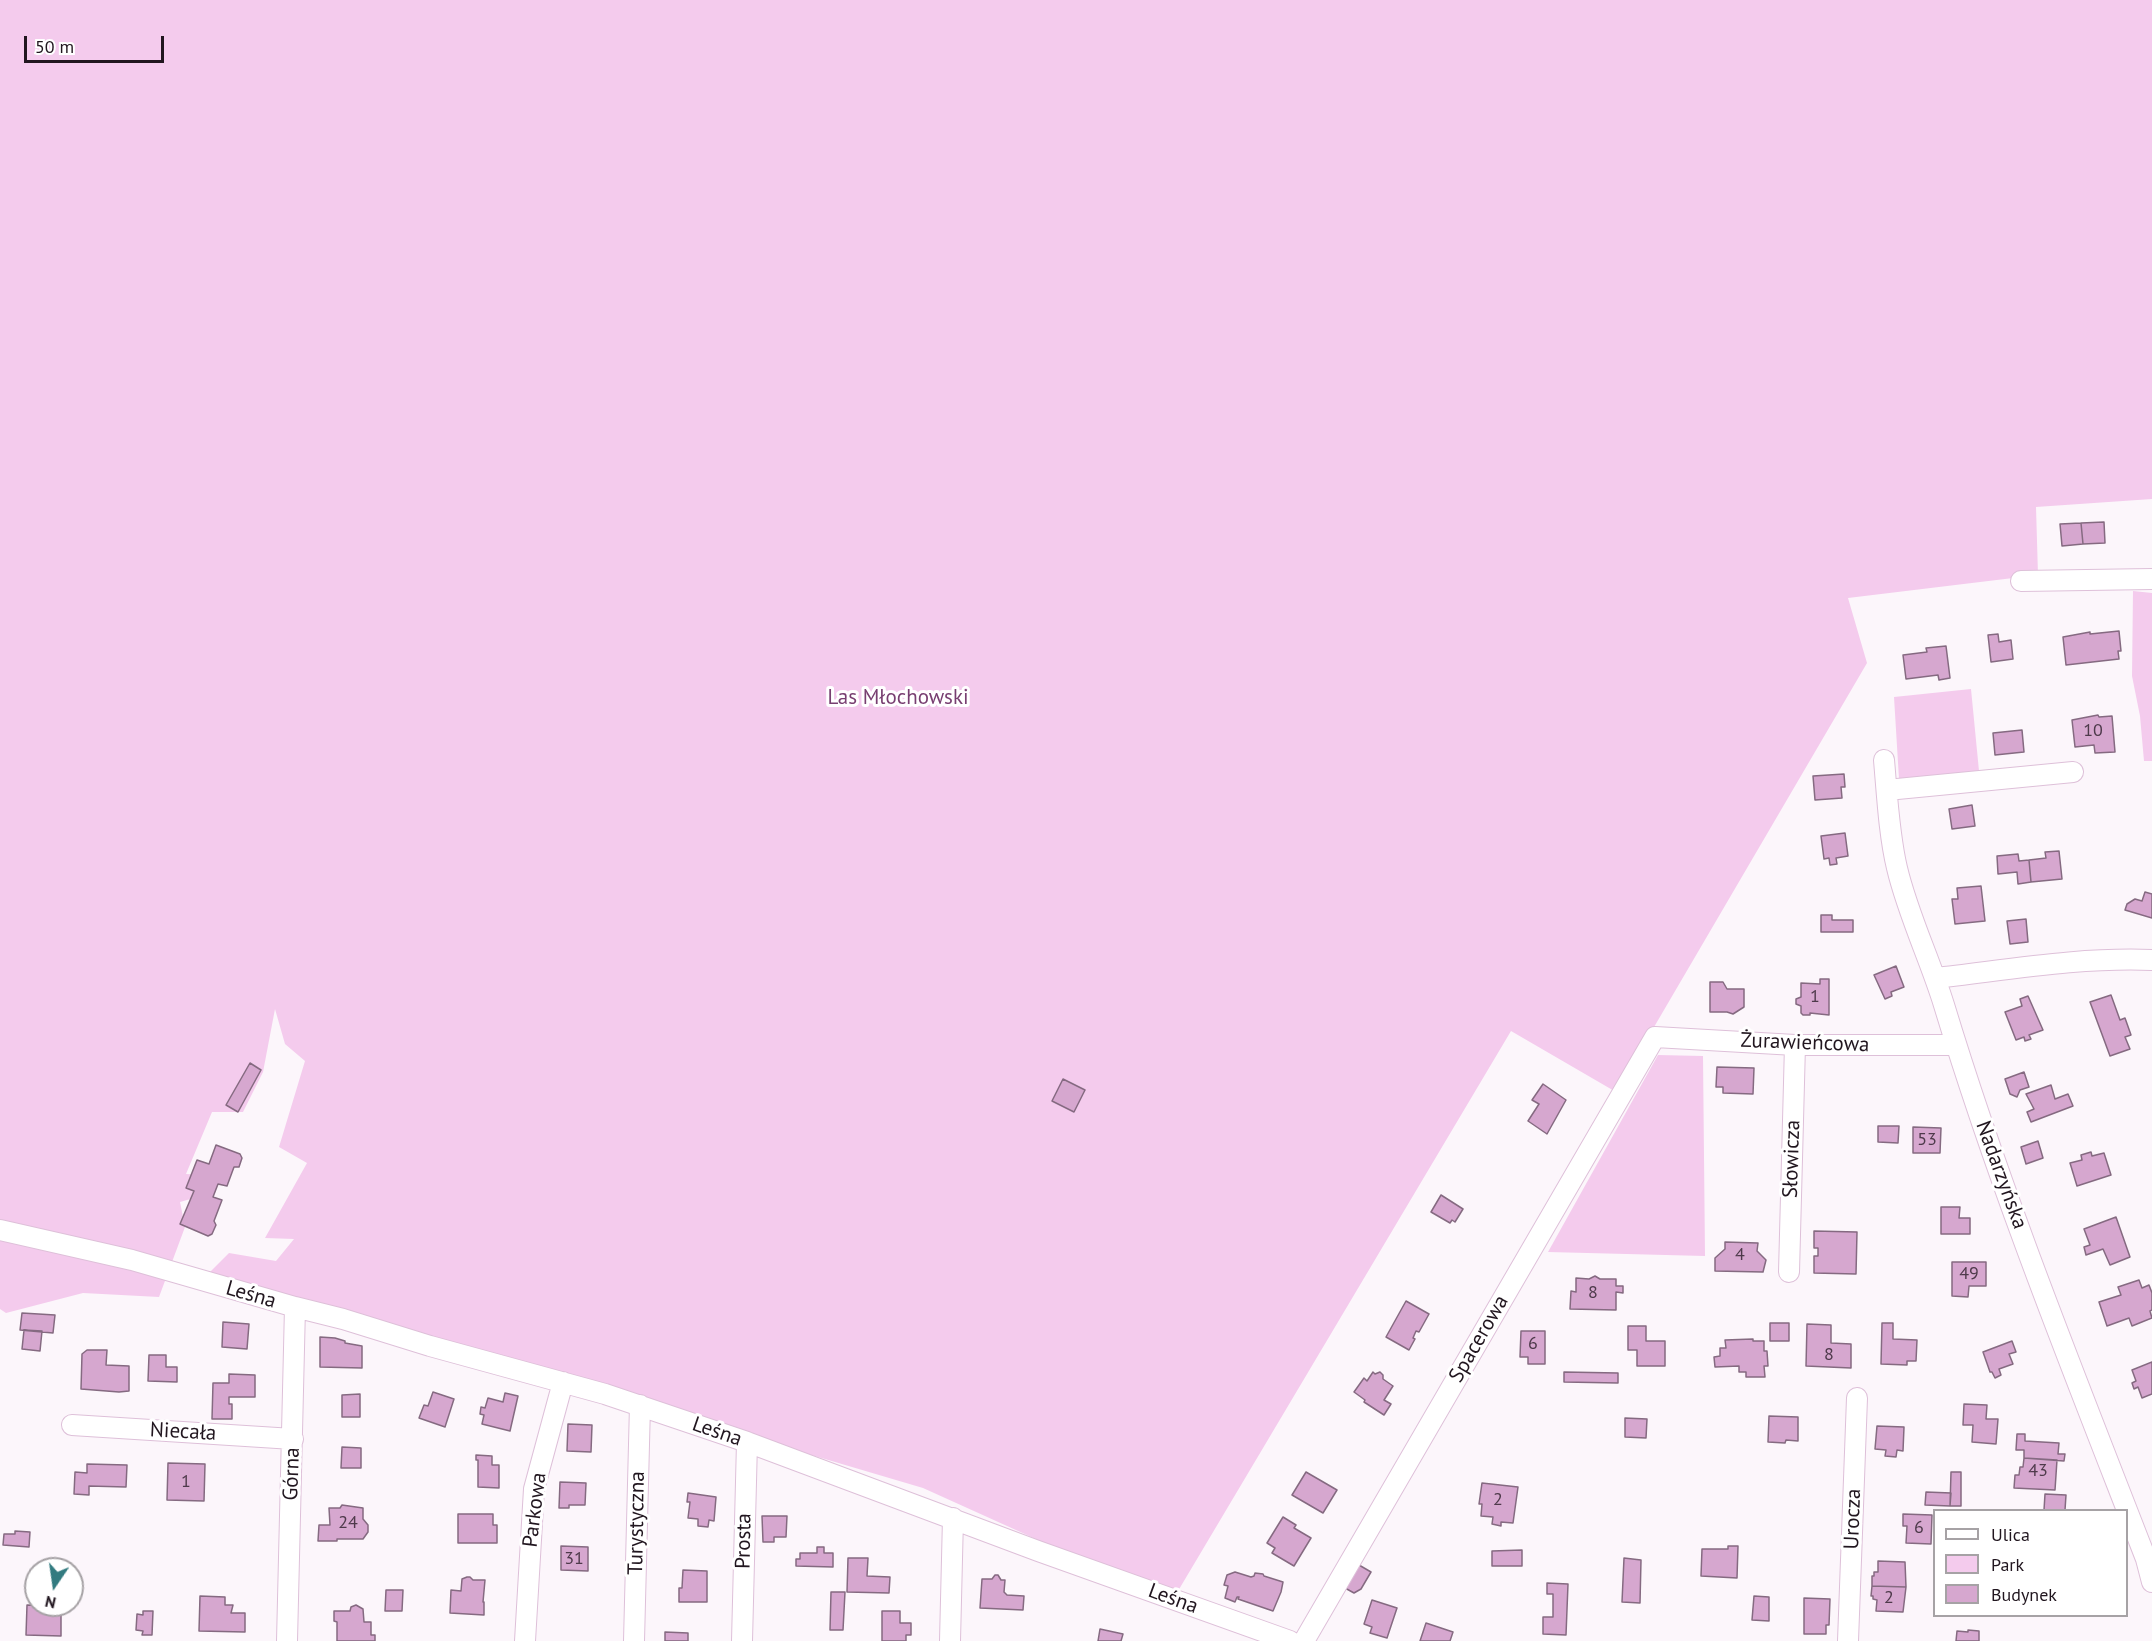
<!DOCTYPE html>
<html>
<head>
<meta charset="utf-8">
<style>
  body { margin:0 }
  #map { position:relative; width:2152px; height:1641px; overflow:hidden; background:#fcf6fb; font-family:"PT Sans",sans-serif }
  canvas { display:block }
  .legend { position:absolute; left:1933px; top:1509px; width:195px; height:108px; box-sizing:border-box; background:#fff; border:2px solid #a6a2a5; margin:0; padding:8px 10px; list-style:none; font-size:18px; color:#21161f }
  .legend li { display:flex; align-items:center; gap:12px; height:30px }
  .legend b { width:30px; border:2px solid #a6a2a5 }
  .north { position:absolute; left:24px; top:1557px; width:60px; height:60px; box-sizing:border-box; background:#fff; border:2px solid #a6a2a5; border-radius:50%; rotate:193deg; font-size:16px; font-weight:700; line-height:24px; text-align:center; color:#21161f }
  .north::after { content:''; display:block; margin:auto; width:21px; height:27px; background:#327b80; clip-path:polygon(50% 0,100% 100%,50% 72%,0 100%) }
  .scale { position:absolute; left:24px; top:36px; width:140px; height:27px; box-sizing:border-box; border:3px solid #21161f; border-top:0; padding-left:8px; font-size:18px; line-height:21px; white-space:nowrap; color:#21161f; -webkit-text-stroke:4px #fff; paint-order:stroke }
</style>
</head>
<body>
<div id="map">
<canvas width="2152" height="1641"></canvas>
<ul class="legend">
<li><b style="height:8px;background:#fff"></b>Ulica</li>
<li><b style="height:16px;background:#f4cbed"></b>Park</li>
<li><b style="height:16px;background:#d6a7cf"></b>Budynek</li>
</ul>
<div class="north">N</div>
<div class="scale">50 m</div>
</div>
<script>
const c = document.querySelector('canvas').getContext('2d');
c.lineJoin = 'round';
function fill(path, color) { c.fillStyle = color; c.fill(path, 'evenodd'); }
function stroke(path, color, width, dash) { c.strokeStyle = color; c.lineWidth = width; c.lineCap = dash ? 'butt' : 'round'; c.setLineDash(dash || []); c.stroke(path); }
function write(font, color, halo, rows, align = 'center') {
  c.font = font + ' "PT Sans",sans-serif'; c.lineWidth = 6; c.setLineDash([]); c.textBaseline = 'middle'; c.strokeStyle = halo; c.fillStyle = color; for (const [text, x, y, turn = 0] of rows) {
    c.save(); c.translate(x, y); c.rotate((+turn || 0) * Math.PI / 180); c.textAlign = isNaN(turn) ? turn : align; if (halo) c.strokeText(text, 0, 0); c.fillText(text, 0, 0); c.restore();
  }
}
fill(new Path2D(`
  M0 0H2152V499L2036 507 2038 575 1848 598 1867 663 1616 1092 1511 1031 1178 1591 1069 1554 923 1488 206 1276 229 1253 276 1261 294 1239 265 1238 307 1163 279 1147 305 1061 285 1044 275 1009 263 1072 243 1112H212L186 1174 201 1175V1196L180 1202 185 1227 159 1297 83 1293 6 1313 0 1309Z
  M2133 591 2152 593V761H2144L2140 716 2132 676Z
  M1971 689 1979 771 1899 779 1894 697Z
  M1658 1055 1703 1056 1705 1256 1548 1252Z`), '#f4cbed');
const building = new Path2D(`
  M2104 522 2105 543 2083 544 2081 523Z
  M2081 523 2083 544 2062 546 2060 524Z
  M2119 631 2121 651H2118L2119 659 2066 665 2063 637 2090 632V634Z
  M1998 634 1999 642 2011 640 2013 659 1991 662 1988 635Z
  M1946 646 1950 678 1939 680 1938 675 1906 679 1903 655 1927 652 1926 648Z
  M2098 715 2099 717 2112 716 2115 752 2095 753 2094 745 2075 747 2072 720Z
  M2022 730 2024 752 1995 755 1993 733Z
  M1844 774 1845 787H1841L1842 798 1815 800 1813 776Z
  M1972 805 1975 826 1952 829 1949 809Z
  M1845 833 1848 856 1836 858 1837 864 1830 865 1829 858 1824 859 1821 836Z
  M2059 851 2062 879 2031 882 2029 860 2046 858 2045 852Z
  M2018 854 2019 861 2029 860 2031 882 2018 884 2017 872 1998 874 1997 856Z
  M1981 886 1985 921 1955 924 1952 899H1958L1957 888Z
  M2145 892 2152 894V918L2125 910 2127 904 2135 899 2142 901Z
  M1821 915H1832V920H1853V932H1821Z
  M2026 919 2028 942 2010 944 2007 921Z
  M1896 966 1904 987 1891 992 1892 996 1885 999 1874 975Z
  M1820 979H1829V1015L1810 1013V1015H1803L1801 1013V1006L1796 1004V999L1801 997V983L1820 984Z
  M1710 982H1723L1727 989H1744V1007L1733 1014 1727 1012H1710Z
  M2111 995 2120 1020 2125 1018 2131 1035 2125 1037 2130 1049 2110 1056 2090 1002Z
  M2028 996 2043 1030 2029 1035 2031 1039 2025 1041 2024 1037 2016 1040 2005 1012 2022 1006 2020 999Z
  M250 1063 261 1070 238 1112 226 1105Z
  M1717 1067 1754 1068 1753 1094 1723 1093V1087H1716Z
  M2024 1072 2029 1087 2020 1090 2017 1097 2010 1094 2005 1079Z
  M1063 1079 1085 1090 1074 1112 1052 1101Z
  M1543 1084 1566 1100 1547 1134 1528 1121 1539 1104 1532 1100Z
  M2051 1085 2055 1099 2068 1094 2073 1106 2031 1122 2027 1112 2034 1109 2026 1094Z
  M1878 1126H1899L1898 1143 1878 1142Z
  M1913 1127 1941 1128 1940 1153H1913Z
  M2038 1141 2043 1158 2026 1164 2021 1147Z
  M216 1145 240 1154 242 1158 239 1167H234L227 1186 218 1184 213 1197 222 1200 214 1221 216 1225 212 1234 208 1236 180 1224 194 1191 186 1188 197 1160 209 1164Z
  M2091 1152 2092 1156 2104 1153 2111 1175 2077 1186 2070 1163 2082 1160 2081 1155Z
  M1441 1195 1463 1209 1455 1222 1452 1220 1450 1223 1431 1212Z
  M1941 1207H1960L1959 1218H1970V1234H1941Z
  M2116 1217 2130 1257 2110 1265 2103 1249 2086 1255 2084 1247 2090 1245 2084 1229Z
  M1814 1231 1857 1232 1856 1274 1814 1273V1256H1818V1248H1814Z
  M1725 1242 1758 1243 1757 1251 1766 1260 1763 1272 1715 1271V1258L1725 1249Z
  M1952 1262H1986V1286H1969L1968 1297 1952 1296Z
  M1595 1276 1600 1279H1616V1286H1623V1293L1616 1292V1310L1570 1309 1571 1291 1576 1292V1278L1589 1279Z
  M2139 1280 2142 1288 2149 1285 2152 1293V1310L2150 1311 2152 1318 2132 1326 2129 1318 2107 1326 2099 1302 2121 1295 2118 1287Z
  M1406 1301 1429 1314 1419 1332 1416 1331 1413 1338 1415 1339 1409 1350 1386 1337Z
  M22 1313 55 1315 53 1333 20 1330Z
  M223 1322 249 1324 247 1349 222 1347Z
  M1770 1323H1789V1341H1770Z
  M1882 1323H1893V1339L1917 1340 1916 1361H1907V1365L1881 1364Z
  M1807 1324 1831 1325V1343L1851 1344V1368L1806 1366Z
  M1628 1326H1646V1341H1665V1366H1637V1350H1628Z
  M24 1330 42 1331 40 1351 22 1349Z
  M1521 1331H1545V1364H1528V1357H1520Z
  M320 1337 335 1338 345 1341V1343L362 1346V1368L320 1367Z
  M1753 1339V1341H1764V1351H1767L1768 1366H1764L1765 1377H1746V1372H1739V1366L1715 1367 1714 1357 1720 1356V1348H1726L1725 1340Z
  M2012 1341 2016 1352 2009 1354 2013 1364 1999 1369 2001 1375 1995 1378 1992 1372H1990L1983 1352Z
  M87 1350H107L106 1365 129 1366V1391L119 1392 81 1389 82 1354Z
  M149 1355H166V1367H177V1382L148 1381Z
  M2152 1362V1394L2142 1398 2138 1387 2134 1389 2132 1383 2136 1381 2132 1370Z
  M1373 1372 1375 1374 1380 1372 1383 1375V1379L1393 1386 1384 1400 1391 1404 1384 1415 1364 1402 1365 1400 1354 1392 1364 1378 1367 1381Z
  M1564 1372 1618 1373V1383L1564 1382Z
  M229 1374 255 1375V1397H229V1404H232V1419H212L213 1383H229Z
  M433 1392 454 1399 445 1427 419 1418 424 1405 428 1406Z
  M505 1393 518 1396 510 1431 482 1424 484 1415 480 1414 481 1407 485 1408 488 1398 503 1402Z
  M360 1394V1417H342V1395Z
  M1964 1404 1987 1405 1986 1419H1998L1996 1444 1972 1442 1973 1425H1963Z
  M1769 1416 1798 1417V1441L1786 1440 1785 1443 1768 1442Z
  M1625 1418 1647 1419 1646 1438 1625 1437Z
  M568 1424 592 1425 591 1452 567 1451Z
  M1877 1426 1904 1427 1903 1451 1897 1450 1896 1457 1885 1456 1886 1450 1875 1449Z
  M2017 1434H2025V1441L2059 1443 2058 1454H2065L2064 1461 2024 1458V1450H2016Z
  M342 1447 361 1448V1468H341Z
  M476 1455 492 1456V1465H499V1488L478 1487V1460H476Z
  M2024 1458 2057 1460 2055 1490 2014 1488 2015 1475H2019L2020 1467H2023Z
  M168 1463 205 1464 204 1501 167 1500Z
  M87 1464 127 1465 126 1487 89 1486V1495L74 1494 75 1472 87 1473Z
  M1306 1472 1337 1490 1323 1513 1292 1495Z
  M1951 1472H1961V1506H1950Z
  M560 1482 586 1483 585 1505H569V1508H559Z
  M1482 1483 1518 1487 1513 1523 1501 1522V1526L1492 1524 1493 1517 1481 1516 1482 1504H1479Z
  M1926 1492 1951 1493 1950 1506 1925 1505Z
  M688 1493 716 1497 714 1521 709 1520 708 1527 698 1526V1519L688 1518 690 1502H687Z
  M2045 1494 2066 1495 2065 1510H2044Z
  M342 1505 363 1508V1519L368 1525V1532L363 1539H337V1541H318L319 1525H330L329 1508H340Z
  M458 1514H493V1525H497V1543H458Z
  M1903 1514 1932 1515 1931 1544 1906 1543 1907 1526H1903Z
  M762 1516H787L786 1537H774V1542H763Z
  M1283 1517 1296 1525 1294 1528 1311 1538 1294 1566 1272 1553 1275 1548 1267 1543Z
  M15 1531 30 1532 29 1547 3 1545 4 1534H15Z
  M561 1546 588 1547V1571L561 1570Z
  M1728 1546H1738L1737 1578 1701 1576 1702 1549H1728Z
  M817 1547H824V1553H833V1567L796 1566V1559H800V1553H817Z
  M1522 1550V1566H1492V1551Z
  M848 1558H868L867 1576 890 1577 889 1593 847 1592Z
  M1624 1558 1641 1560 1640 1603 1622 1602Z
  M1878 1561 1905 1562 1906 1587 1872 1586V1576H1874V1572H1878Z
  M1359 1565 1371 1572 1361 1589 1354 1593 1345 1588Z
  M683 1570 707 1571V1602H679V1588H682Z
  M1235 1572 1251 1577 1254 1576 1255 1573 1263 1574 1264 1576 1283 1582 1281 1592 1273 1611 1238 1599 1239 1597H1237L1235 1602 1225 1598 1228 1586 1224 1585 1227 1575Z
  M995 1575H998L1001 1580H1005L1004 1592 1007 1595 1024 1596 1023 1610 980 1608 982 1579H992Z
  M467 1577H470L473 1580H485L483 1602H484V1615L450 1613 451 1590 461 1591 462 1579Z
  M1547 1583 1568 1584 1566 1635 1543 1634V1617H1553V1594H1547Z
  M1872 1586 1906 1587 1903 1612 1876 1611 1877 1600 1873 1599V1596H1871Z
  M386 1590H403L402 1611H385Z
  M831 1592H845L843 1630H830Z
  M200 1596 225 1597V1605H233L231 1613H245V1632L199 1631Z
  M1754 1596 1769 1597V1621L1752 1620Z
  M1804 1598 1830 1599 1829 1625H1826V1634H1804Z
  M1372 1600 1397 1608 1387 1638 1370 1633 1372 1627 1364 1624Z
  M27 1605 61 1606V1636L26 1635Z
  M356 1605 363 1609 364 1622H371V1635H375V1641H337V1622L334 1621V1611H350L351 1607Z
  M143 1611H153L152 1635H142L143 1631 136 1630 137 1614 143 1615Z
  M882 1611H900V1623H911V1635H906V1641H882Z
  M1426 1623 1453 1632 1450 1641H1420Z
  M1100 1629 1123 1634 1121 1641H1098Z
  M1968 1630 1979 1631V1641H1956L1957 1631 1968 1632Z
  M665 1632 688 1633V1641H665Z`);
fill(building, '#d6a7cf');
stroke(building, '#856a81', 1.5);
const street = new Path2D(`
  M2021 581 2152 579
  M1884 760C1887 794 1889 835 1897 868 1908 915 1930 959 1944 1005 2001 1193 2075 1376 2146 1559L2152 1582
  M1887 790 2073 772
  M1935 978C2007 970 2080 957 2152 960
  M0 1230 132 1260 295 1307 343 1319 430 1346 605 1394 747 1442 1038 1551 1290 1641
  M1789 1272 1795 1045
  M72 1425 293 1439
  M287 1641 295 1307
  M525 1641 534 1489 563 1382
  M634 1641 640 1405
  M742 1641 747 1442
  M950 1641 953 1518
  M1304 1641 1655 1037 1795 1045H1956
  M1848 1641 1857 1398`);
stroke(street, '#dec0d9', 22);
stroke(street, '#fff', 20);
write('18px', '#4e3a4b', null, [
  ["10",2093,731],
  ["1",1815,997],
  ["53",1927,1140],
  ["4",1740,1255],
  ["49",1969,1274],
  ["8",1593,1293],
  ["6",1533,1344],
  ["8",1829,1355],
  ["43",2038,1471],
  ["1",186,1482],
  ["2",1498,1500],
  ["24",348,1523],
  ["6",1919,1528],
  ["31",574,1559],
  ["2",1889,1598]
]);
write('21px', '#783e71', '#fff', [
  ["Las Młochowski",898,698]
]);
write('21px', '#21161f', '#fff', [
  ["Żurawieńcowa",1805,1043,2],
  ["Słowicza",1792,1159,-88],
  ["Nadarzyńska",2001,1175,70],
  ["Leśna",251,1295,16],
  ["Spacerowa",1479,1339,-60],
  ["Niecała",183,1432,3],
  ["Leśna",717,1432,19],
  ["Górna",292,1474,-88],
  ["Parkowa",535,1510,-83],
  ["Urocza",1853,1519,-88],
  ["Turystyczna",637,1523,-89],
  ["Prosta",744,1541,-89],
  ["Leśna",1173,1599,20]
]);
</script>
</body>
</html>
